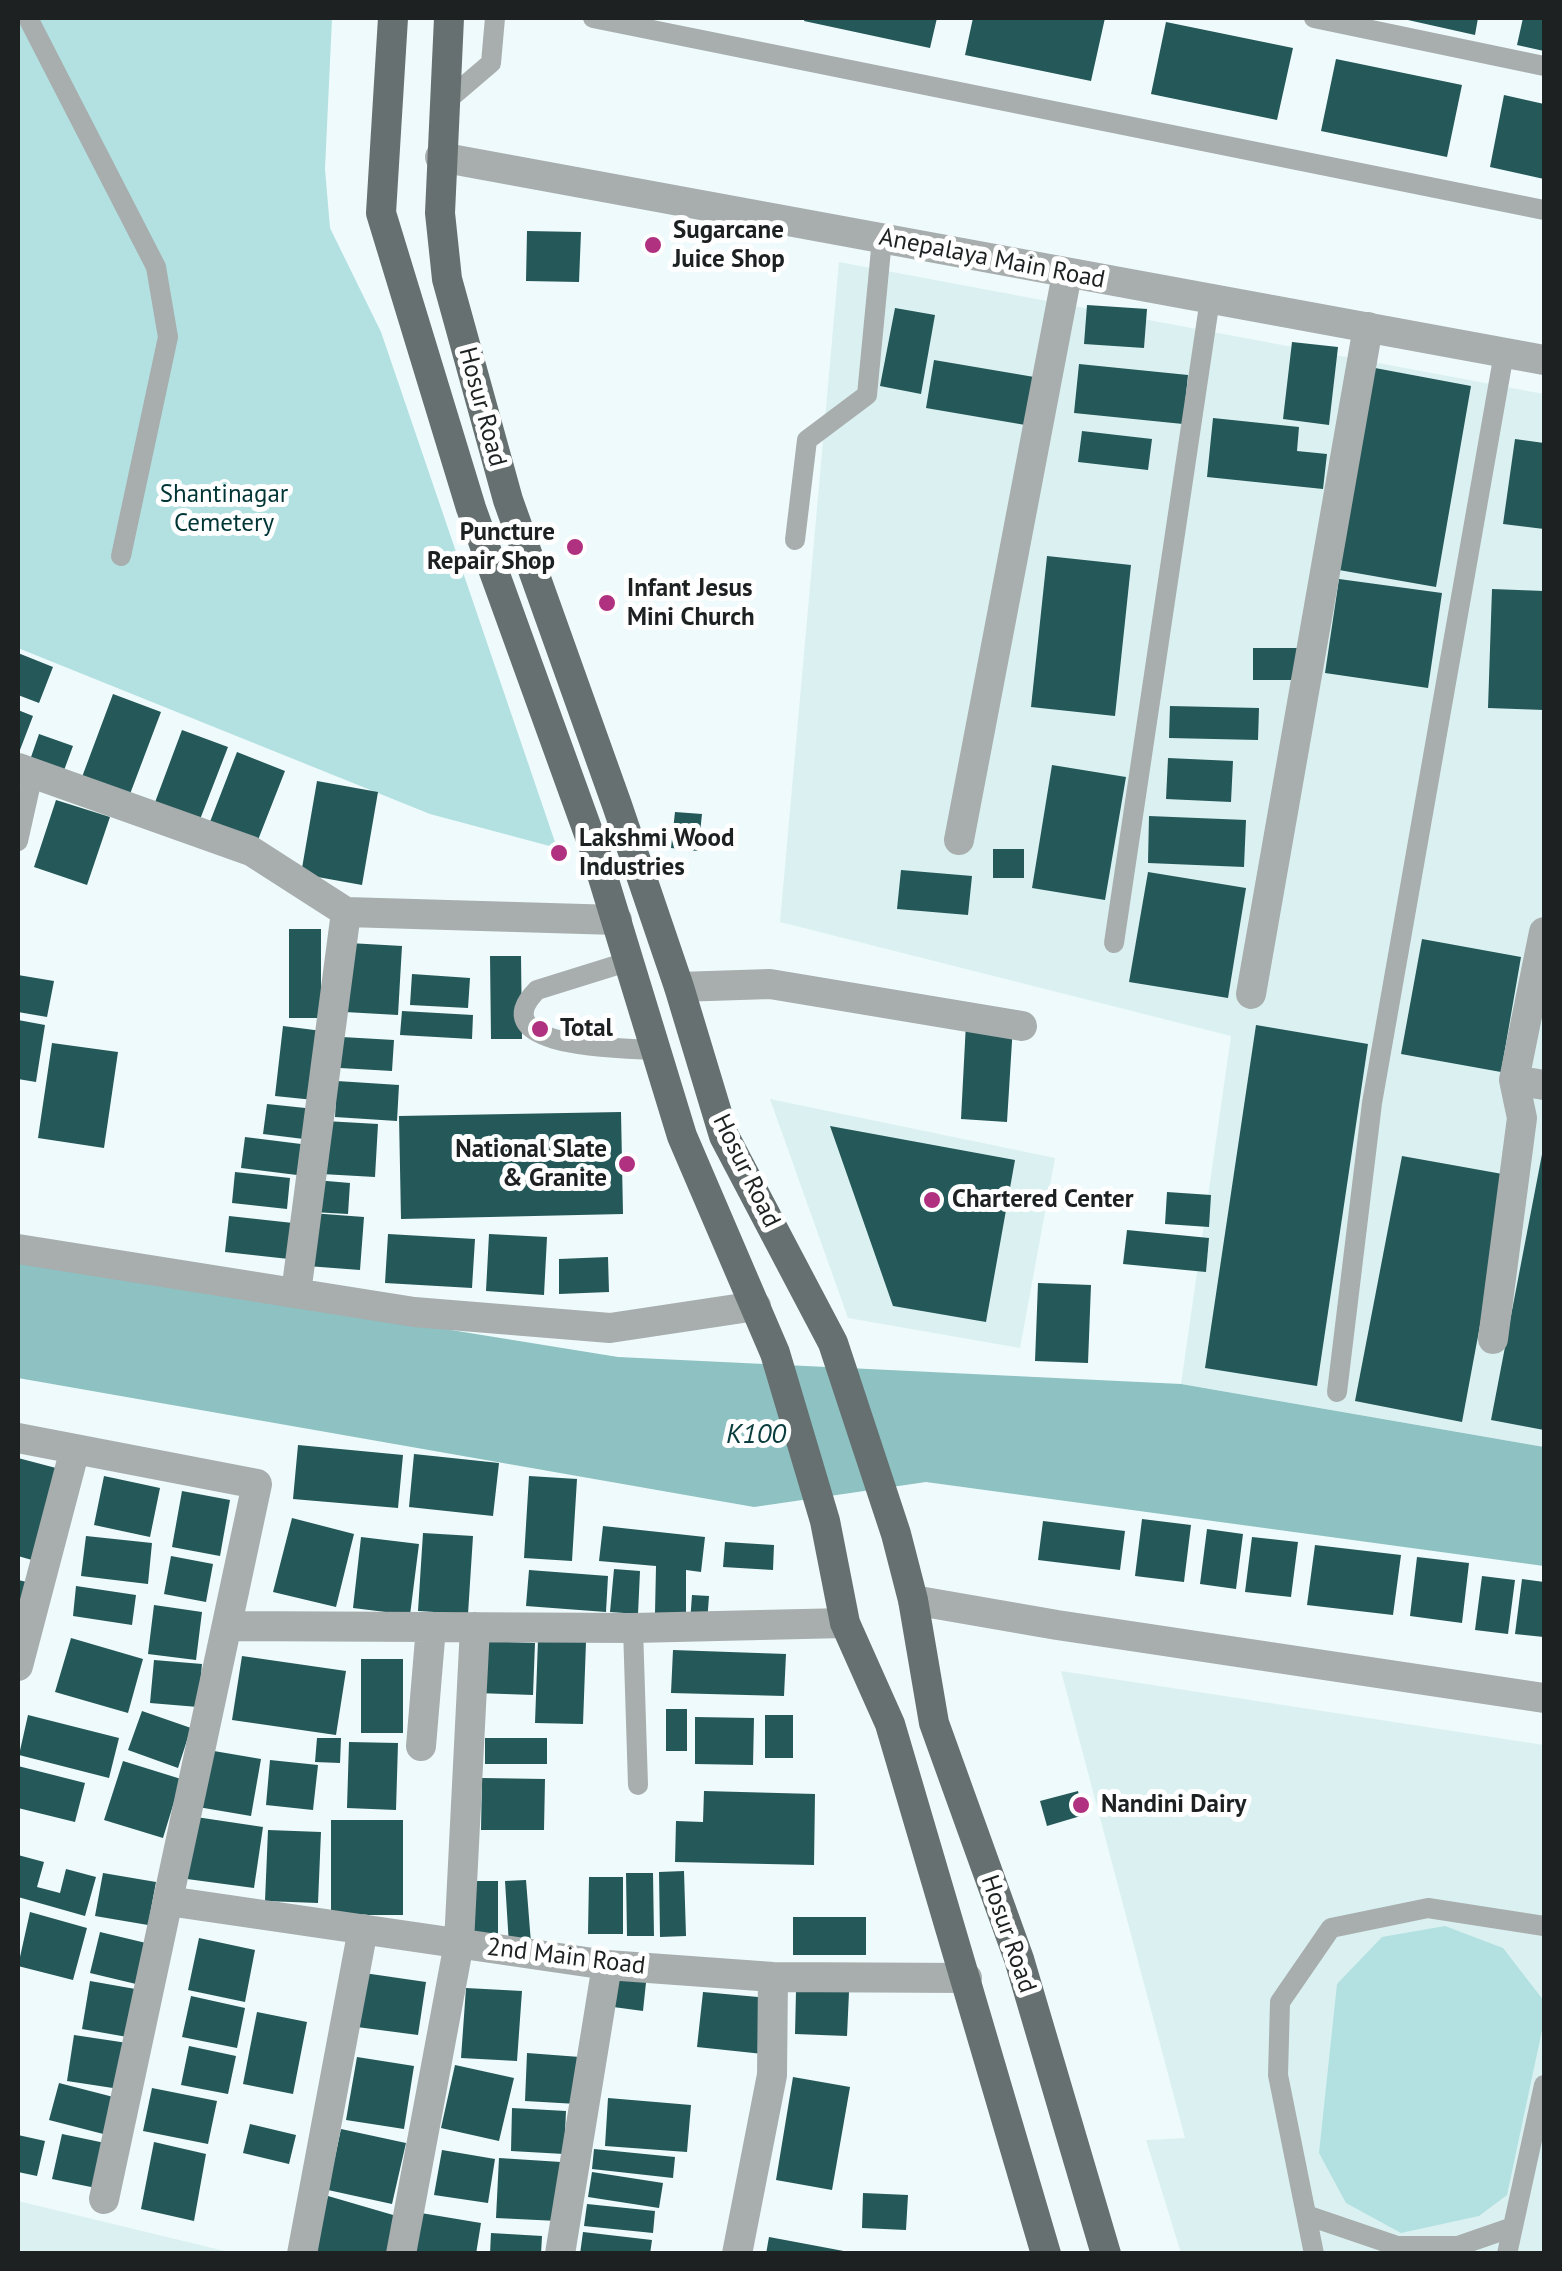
<!DOCTYPE html>
<html>
<head>
<meta charset="utf-8">
<style>
  body { margin:0 }
  #map { position:relative; width:1562px; height:2271px; overflow:hidden; background:#eefafb; font-family:"PT Sans",sans-serif }
  canvas { display:block }
  .frame { position:absolute; inset:0; border:20px solid #1d2121; pointer-events:none }
</style>
</head>
<body>
<div id="map">
<canvas width="1562" height="2271"></canvas>
<div class="frame"></div>
</div>
<script>
const c = document.querySelector('canvas').getContext('2d');
c.lineJoin = 'round';
function fill(path, color) { c.fillStyle = color; c.fill(path, 'evenodd'); }
function stroke(path, color, width, dash) { c.strokeStyle = color; c.lineWidth = width; c.lineCap = dash ? 'butt' : 'round'; c.setLineDash(dash || []); c.stroke(path); }
function write(font, color, halo, rows, align = 'center') {
  c.font = font + ' "PT Sans",sans-serif'; c.lineWidth = 10; c.setLineDash([]); c.textBaseline = 'middle'; c.strokeStyle = halo; c.fillStyle = color; for (const [text, x, y, turn = 0] of rows) {
    c.save(); c.translate(x, y); c.rotate((+turn || 0) * Math.PI / 180); c.textAlign = isNaN(turn) ? turn : align; if (halo) c.strokeText(text, 0, 0); c.fillText(text, 0, 0); c.restore();
  }
}
fill(new Path2D(`
  M839 262 1544 394V1447L1181 1384 1231 1036 780 922Z
  M770 1099 1055 1158 1020 1348 848 1318Z
  M1061 1671 1544 1745V2253H1181L1146 2140 1185 2138Z
  M18 2201 233 2253H18Z`), '#dbf1f1');
fill(new Path2D(`
  M18 18H332L325 169 330 228 381 332 557 848 430 814 18 648Z
  M1445 1926 1503 1948 1544 2001V2021L1507 2195 1479 2216 1401 2233 1346 2203 1319 2153 1337 1984 1382 1937Z`), '#b3e0e1');
fill(new Path2D(`
  M18 1260 618 1357 1181 1384 1544 1447V1566L926 1482 754 1507 18 1378Z`), '#8dc1c2');
fill(new Path2D(`
  M805 18H937L930 48 804 21Z
  M973 18H1105L1091 81 965 55Z
  M1399 18H1478L1475 35Z
  M1523 18H1544V51L1517 45Z
  M1166 22 1293 48 1277 120 1151 94Z
  M1336 59 1462 85 1447 157 1321 131Z
  M1504 95 1544 104V179L1490 167Z
  M527 231 581 232 579 282 526 281Z
  M1087 305 1147 309 1144 348 1084 344Z
  M895 308 935 315 921 394 880 386Z
  M1292 342 1338 347 1329 425 1283 419Z
  M934 360 1046 379 1037 427 926 408Z
  M1079 364 1188 375 1183 424 1074 413Z
  M1375 368 1471 386 1436 587 1339 570Z
  M1213 418 1299 427 1297 451 1327 454 1323 489 1207 477Z
  M1082 431 1152 439 1148 470 1078 462Z
  M1515 439 1544 443V529L1503 524Z
  M1047 556 1131 565 1115 716 1031 707Z
  M1339 579 1442 593 1428 688 1325 673Z
  M1492 589 1544 591V710L1488 708Z
  M1253 648H1298V680H1253Z
  M18 653 53 667 39 703 18 695Z
  M113 694 161 712 130 794 82 777Z
  M1170 706 1259 708 1258 740 1169 738Z
  M18 710 33 716 18 755Z
  M182 730 228 747 199 822 154 805Z
  M39 734 73 746 63 773 30 760Z
  M237 752 285 771 256 845 208 827Z
  M1168 758 1233 761 1231 802 1166 799Z
  M1052 765 1126 777 1105 900 1032 888Z
  M317 781 378 792 362 885 301 874Z
  M56 800 110 817 87 885 34 867Z
  M675 812 702 814 698 851 671 848Z
  M1149 816 1246 820 1244 867 1148 863Z
  M993 849H1024V878H993Z
  M901 870 972 876 968 915 897 909Z
  M1148 872 1246 888 1228 998 1129 982Z
  M289 929H321V1018H289Z
  M1422 939 1521 957 1501 1072 1401 1054Z
  M349 943 402 946 398 1015 345 1012Z
  M490 956H521L522 1039H491Z
  M412 974 470 978 468 1008 410 1005Z
  M18 975 54 981 47 1017 18 1012Z
  M402 1011 473 1015 472 1039 400 1035Z
  M18 1020 45 1025 36 1082 18 1079Z
  M966 1023 1013 1025 1007 1122 961 1119Z
  M1256 1025 1368 1044 1317 1386 1205 1368Z
  M283 1026 322 1031 314 1100 275 1096Z
  M342 1037 394 1040 392 1071 340 1068Z
  M52 1043 118 1052 104 1148 38 1138Z
  M337 1081 399 1085 397 1121 335 1117Z
  M267 1104 315 1109 312 1140 263 1134Z
  M621 1112 623 1214 401 1219 399 1116Z
  M325 1121 378 1124 375 1177 322 1174Z
  M830 1126 1015 1160 986 1322 893 1306Z
  M245 1137 301 1144 297 1175 241 1168Z
  M1543 1149H1544V1430L1491 1420Z
  M1402 1156 1508 1175 1462 1422 1355 1401Z
  M235 1172 290 1178 287 1209 232 1203Z
  M315 1180 350 1183 348 1214 313 1212Z
  M1167 1192 1211 1195 1209 1227 1165 1224Z
  M311 1213 364 1217 360 1270 307 1266Z
  M229 1216 293 1223 289 1259 225 1252Z
  M1127 1230 1209 1238 1206 1272 1123 1264Z
  M388 1234 475 1239 472 1288 385 1283Z
  M489 1234 547 1237 544 1295 486 1291Z
  M608 1257 609 1292 559 1294V1259Z
  M1038 1283 1091 1285 1088 1363 1035 1361Z
  M298 1445 403 1455 398 1508 293 1499Z
  M414 1454 499 1463 493 1516 409 1507Z
  M18 1458 56 1468 32 1560 18 1556Z
  M104 1476 160 1488 150 1537 94 1525Z
  M529 1476 577 1479 572 1561 524 1558Z
  M182 1491 230 1500 220 1556 172 1547Z
  M292 1518 354 1534 336 1607 273 1592Z
  M1142 1519 1191 1525 1184 1582 1135 1576Z
  M1043 1521 1125 1531 1120 1570 1038 1560Z
  M603 1526 705 1537 701 1572 686 1570V1614L655 1613 656 1566 599 1561Z
  M1207 1529 1243 1534 1236 1589 1200 1584Z
  M423 1533 473 1536 468 1614 418 1611Z
  M86 1536 152 1543 148 1584 81 1576Z
  M361 1537 419 1544 410 1615 353 1608Z
  M1252 1537 1298 1542 1291 1597 1245 1592Z
  M725 1542 774 1545 773 1570 723 1567Z
  M1315 1545 1401 1555 1393 1615 1307 1605Z
  M171 1556 213 1564 206 1602 164 1594Z
  M1417 1557 1469 1563 1462 1623 1410 1616Z
  M614 1569 640 1571 638 1614 610 1612Z
  M529 1570 608 1576 606 1612 526 1606Z
  M1482 1576 1515 1580 1508 1634 1475 1630Z
  M1522 1579 1544 1582V1637L1515 1634Z
  M18 1580 27 1582 18 1612Z
  M76 1586 136 1595 132 1625 73 1616Z
  M692 1595 709 1596 707 1623H690Z
  M154 1605 202 1612 196 1660 148 1654Z
  M71 1638 143 1659 128 1713 55 1692Z
  M538 1640 586 1642 583 1724 535 1723Z
  M479 1641 535 1643 533 1695 477 1693Z
  M673 1650 786 1654 784 1696 671 1693Z
  M242 1656 346 1671 336 1735 232 1720Z
  M361 1659H403V1733H361Z
  M154 1660 202 1664 198 1707 150 1703Z
  M666 1709H687V1751H666Z
  M142 1711 191 1728 178 1768 128 1750Z
  M28 1715 119 1738 109 1778 19 1755Z
  M765 1715H793V1758H765Z
  M695 1717 754 1718 753 1765 695 1764Z
  M317 1738H341L340 1763 315 1762Z
  M485 1738H547V1764H485Z
  M349 1742 398 1743 396 1810 347 1808Z
  M208 1750 261 1759 251 1816 198 1807Z
  M270 1760 318 1765 313 1810 266 1805Z
  M123 1761 181 1779 163 1838 104 1820Z
  M18 1766 85 1783 75 1822 18 1808Z
  M482 1778 545 1779 544 1830H481Z
  M704 1791 815 1794 814 1865 675 1862 676 1821 703 1822Z
  M1078 1791 1084 1815 1047 1826 1040 1801Z
  M196 1817 263 1827 254 1888 187 1879Z
  M331 1820H403V1915H331Z
  M268 1830 321 1832 318 1903 265 1901Z
  M18 1855 44 1862 37 1887 60 1893 66 1869 96 1877 85 1916 18 1897Z
  M684 1871 686 1936 660 1937 659 1872Z
  M103 1873 156 1882 148 1925 95 1916Z
  M626 1873H653L654 1936H627Z
  M589 1877H623V1934H588Z
  M526 1880 531 1943 509 1945 505 1881Z
  M464 1881H498V1934H464Z
  M30 1912 87 1928 73 1980 18 1966Z
  M793 1917H866V1955H793Z
  M100 1932 146 1943 136 1984 90 1973Z
  M199 1938 255 1950 245 2002 188 1990Z
  M610 1969 647 1973 643 2011 606 2006Z
  M364 1973 426 1982 418 2035 357 2027Z
  M90 1981 141 1990 133 2038 82 2029Z
  M466 1988 522 1991 517 2061 461 2058Z
  M796 1991 849 1992 847 2036 795 2034Z
  M703 1992 769 1998 763 2054 697 2047Z
  M191 1996 245 2008 237 2048 182 2037Z
  M257 2012 307 2022 293 2094 243 2084Z
  M74 2035 134 2044 126 2090 67 2081Z
  M189 2046 236 2056 228 2094 181 2085Z
  M527 2053 580 2057 577 2104 525 2101Z
  M357 2057 414 2066 404 2129 346 2120Z
  M455 2065 514 2078 499 2141 441 2128Z
  M793 2077 850 2087 832 2190 776 2180Z
  M59 2083 125 2100 115 2137 49 2120Z
  M152 2088 217 2101 208 2144 143 2131Z
  M608 2098 691 2105 687 2152 605 2146Z
  M512 2108 566 2111 564 2154 511 2151Z
  M250 2124 296 2135 289 2164 243 2153Z
  M341 2129 406 2143 392 2204 328 2190Z
  M62 2134 105 2143 96 2188 52 2179Z
  M18 2135 45 2141 37 2176 18 2172Z
  M154 2142 206 2154 194 2221 141 2209Z
  M594 2149 675 2157 673 2178 592 2169Z
  M442 2150 495 2159 488 2203 434 2195Z
  M499 2158 561 2162 558 2221 496 2218Z
  M592 2172 663 2183 659 2208 588 2197Z
  M863 2193 908 2195 906 2230 862 2228Z
  M328 2196 400 2217 390 2254H310Z
  M587 2204 655 2211 653 2233 584 2226Z
  M421 2213 481 2223 476 2254H414Z
  M583 2232 652 2240 650 2254H580Z
  M491 2233 542 2236 541 2254H490Z
  M769 2237 849 2252V2254H766Z`), '#255859');
stroke(new Path2D(`
  M28 18 156 267 168 337 121 556
  M593 18 1544 210
  M1314 18 1544 66
  M443 104 491 63 495 18
  M795 540 807 440 867 395 882 239
  M18 841 33 774
  M1114 943 1210 299
  M630 961 537 990C479 1049 628 1048 655 1050
  M1337 1392 1372 1103 1504 353
  M633 1628 638 1785
  M1309 2216 1397 2246H1458L1513 2227
  M1314 2254 1278 2075 1280 2002 1331 1928 1428 1908 1544 1926
  M1507 2254 1544 2085`), '#a8adad', 20);
stroke(new Path2D(`
  M18 768 251 851 346 912 617 920
  M959 840 1067 274
  M679 987 770 984 1022 1026
  M1251 994 1368 327
  M1514 1080 1544 1085
  M18 1249 414 1312 610 1328 756 1306
  M296 1293 346 912
  M1493 1339 1522 1118 1514 1080 1544 932
  M18 1438 257 1484 104 2199
  M913 1600 1057 1625 1544 1698
  M227 1626 633 1628 845 1623
  M18 1666 75 1449
  M421 1746 431 1627
  M168 1901 607 1965 773 1977 967 1978
  M302 2254 363 1929
  M401 2254 459 1943 475 1627
  M560 2254 607 1965
  M737 2254 772 2075 773 1977`), '#a8adad', 30);
stroke(new Path2D(`
  M440 157 1544 360`), '#a8adad', 30);
stroke(new Path2D(`
  M393 18 381 213 471 508 594 848 682 1136 775 1353 825 1521 845 1623 890 1724 1046 2254
  M449 18 440 213 447 279 508 500 617 805 679 987 724 1136 833 1343 896 1534 913 1600 934 1723 1019 1959 1106 2254`), '#677070', 30);
for (const [x, y, r, color] of [
  [653,245,10,"#b0317f"],
  [575,547,10,"#b0317f"],
  [607,603,10,"#b0317f"],
  [559,853,10,"#b0317f"],
  [540,1029,10,"#b0317f"],
  [627,1164,10,"#b0317f"],
  [932,1200,10,"#b0317f"],
  [1081,1805,10,"#b0317f"]
]) { const dot = new Path2D(); dot.arc(x, y, r, 0, 2 * Math.PI); c.fillStyle = color; c.fill(dot); stroke(dot, '#fff', 4); }
write('bold 25px', '#1d2121', '#fff', [
  ["Sugarcane",673,231],
  ["Juice Shop",673,260],
  ["Puncture",555,533,"right"],
  ["Repair Shop",555,562,"right"],
  ["Infant Jesus",627,589],
  ["Mini Church",627,618],
  ["Lakshmi Wood",579,839],
  ["Industries",579,868],
  ["Total",560,1029],
  ["National Slate",607,1150,"right"],
  ["& Granite",607,1179,"right"],
  ["Chartered Center",952,1200],
  ["Nandini Dairy",1101,1805]
], 'left');
write('25px', '#1d2121', '#fff', [
  ["Anepalaya Main Road",992,259,11],
  ["Hosur Road",482,407,75],
  ["Hosur Road",746,1171,64],
  ["Hosur Road",1008,1934,71],
  ["2nd Main Road",566,1957,7]
]);
write('25px', '#003536', '#fff', [
  ["Shantinagar",224,495],
  ["Cemetery",224,524]
]);
write('italic 28px', '#0a3d3e', '#fff', [
  ["K100",756,1435]
]);
</script>
</body>
</html>
